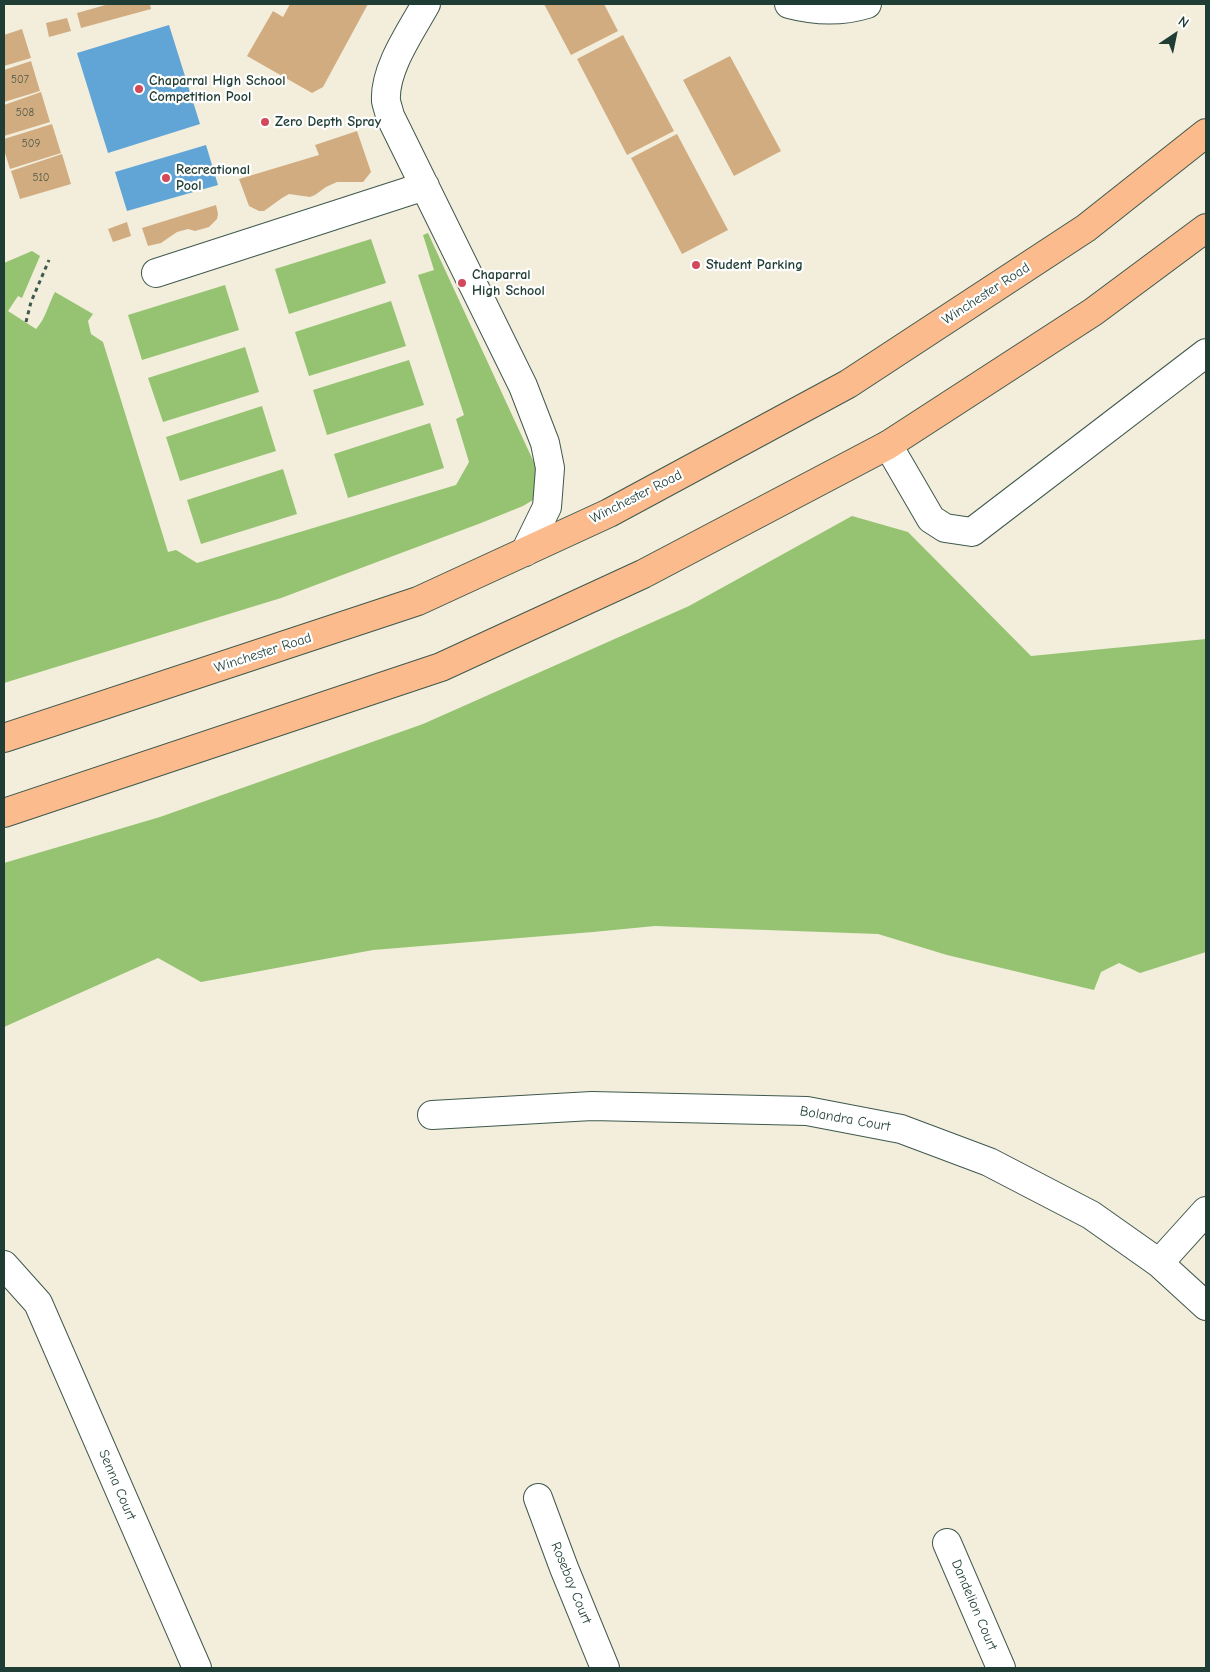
<!DOCTYPE html>
<html>
<head>
<meta charset="utf-8">
<style>
  body { margin:0 }
  #map { position:relative; width:1210px; height:1672px; overflow:hidden; background:#f2eedb; font-family:"Comic Neue",sans-serif }
  canvas { display:block }
  .frame { position:absolute; inset:0; border:5px solid #1f3d34; pointer-events:none }
  .north { position:absolute; left:1150px; top:10px; width:50px; height:50px; -webkit-text-stroke:4px #fff; paint-order:stroke; rotate:34deg; font-size:14px; font-weight:700; line-height:20px; text-align:center; color:#1f3d34 }
  .north::after { content:''; display:block; margin:auto; width:18px; height:22px; background:#1f3d34; clip-path:polygon(50% 0,100% 100%,50% 72%,0 100%) }
</style>
</head>
<body>
<div id="map">
<canvas width="1210" height="1672"></canvas>
<div class="frame"></div>
<div class="north">N</div>
</div>
<script>
const c = document.querySelector('canvas').getContext('2d');
c.lineJoin = 'round';
function fill(path, color) { c.fillStyle = color; c.fill(path, 'evenodd'); }
function stroke(path, color, width, dash) { c.strokeStyle = color; c.lineWidth = width; c.lineCap = dash ? 'butt' : 'round'; c.setLineDash(dash || []); c.stroke(path); }
function write(font, color, halo, rows, align = 'center') {
  c.font = font + ' "Comic Neue",sans-serif'; c.lineWidth = 4.5; c.setLineDash([]); c.textBaseline = 'middle'; c.strokeStyle = halo; c.fillStyle = color; for (const [text, x, y, turn = 0] of rows) {
    c.save(); c.translate(x, y); c.rotate((+turn || 0) * Math.PI / 180); c.textAlign = isNaN(turn) ? turn : align; if (halo) c.strokeText(text, 0, 0); c.fillText(text, 0, 0); c.restore();
  }
}
fill(new Path2D(`
  M428 233 537 469 536 486 533 500 523 506 481 523 281 598 4 683V263L32 251 40 256 22 298 18 296 8 311 36 329C46 318 48 305 55 292L93 314 88 321 91 334 103 342 168 552 176 550 197 563 456 485 469 462 456 419 464 415 418 275 434 270 423 235Z
  M371 239 386 283 289 314 275 269Z
  M225 285 239 330 142 360 128 315Z
  M391 301 406 346 309 376 295 332Z
  M245 347 259 392 163 422 148 378Z
  M409 360 424 405 327 435 313 390Z
  M262 406 276 451 180 481 166 437Z
  M430 423 444 468 348 498 334 454Z
  M283 469 297 514 201 544 187 500Z
  M852 516 908 532 1031 656 1206 639V952L1140 973 1119 963 1101 972 1094 990 947 955 878 934 655 926 593 932 373 950 201 982 158 958 4 1027V863L160 817 423 724 689 606Z`), '#95c371');
fill(new Path2D(`
  M169 25 200 124 108 153 77 53Z
  M206 145 218 185 127 211 115 172Z`), '#60a5d6');
fill(new Path2D(`
  M109 4H150L151 9 81 28 77 13Z
  M290 4H368L323 87 312 93 247 56 273 11 283 17Z
  M544 4H604L618 31 571 55Z
  M67 18 71 31 49 37 46 23Z
  M22 29 31 58 4 66V35Z
  M623 35 674 131 627 155 577 59Z
  M730 56 781 151 734 176 683 80Z
  M31 61 40 91 4 102V70Z
  M41 92 50 122 4 136V105Z
  M52 124 61 153 10 169 4 150V139Z
  M357 131 371 172 363 182H337L326 187 315 195 310 197 289 194 282 198 264 211H259L249 206 239 179 319 155 315 145Z
  M677 134 728 230 682 254 631 158Z
  M62 154 71 184 20 199 11 171Z
  M216 205 218 214 217 219 209 227 195 231 188 229 177 232 161 243 148 246 142 228Z
  M127 222 131 236 113 242 108 229Z`), '#d2ac81');
const minor = new Path2D(`
  M426 4C411 31 384 69 386 101 387 106 389 111 390 116L523 386 545 443 550 468 547 507 525 552
  M789 4C815 11 841 12 867 4
  M156 273 425 186
  M888 445 931 519 945 528 972 532 1206 353
  M432 1115 592 1106 807 1111 901 1129 989 1162 1091 1215 1159 1263 1206 1306
  M1159 1263 1206 1211
  M4 1265 38 1303 197 1668
  M538 1498 564 1568 605 1668
  M947 1543 1001 1668`);
const major = new Path2D(`
  M4 738 418 601 609 513 848 384 1086 228 1206 133
  M4 813 441 667 643 574 888 445 1093 312 1206 228`);
stroke(minor, '#3f584d', 30);
stroke(major, '#3f584d', 30);
stroke(new Path2D(`
  M26 322 31 302 49 260`), '#3f584d', 3, [4, 4]);
stroke(minor, '#fff', 28);
stroke(major, '#fbbb8c', 28);
for (const [x, y, r, color] of [
  [139,89,5,"#d1495b"],
  [265,122,5,"#d1495b"],
  [166,178,5,"#d1495b"],
  [696,265,5,"#d1495b"],
  [462,283,5,"#d1495b"]
]) { const dot = new Path2D(); dot.arc(x, y, r, 0, 2 * Math.PI); c.fillStyle = color; c.fill(dot); stroke(dot, '#fff', 2); }
write('11px', '#4c5947', null, [
  ["507",20,80],
  ["508",25,113],
  ["509",31,144],
  ["510",41,178]
]);
write('bold 14px', '#1f3d34', '#fff', [
  ["Chaparral High School",149,81],
  ["Competition Pool",149,97],
  ["Zero Depth Spray",275,122],
  ["Recreational",176,170],
  ["Pool",176,186],
  ["Student Parking",706,265],
  ["Chaparral",472,275],
  ["High School",472,291]
], 'left');
write('14px', '#1f3d34', '#fff', [
  ["Winchester Road",986,294,-33],
  ["Winchester Road",636,497,-27],
  ["Winchester Road",263,653,-18],
  ["Bolandra Court",845,1119,10],
  ["Senna Court",117,1485,67],
  ["Rosebay Court",571,1583,68],
  ["Dandelion Court",974,1605,67]
]);
</script>
</body>
</html>
